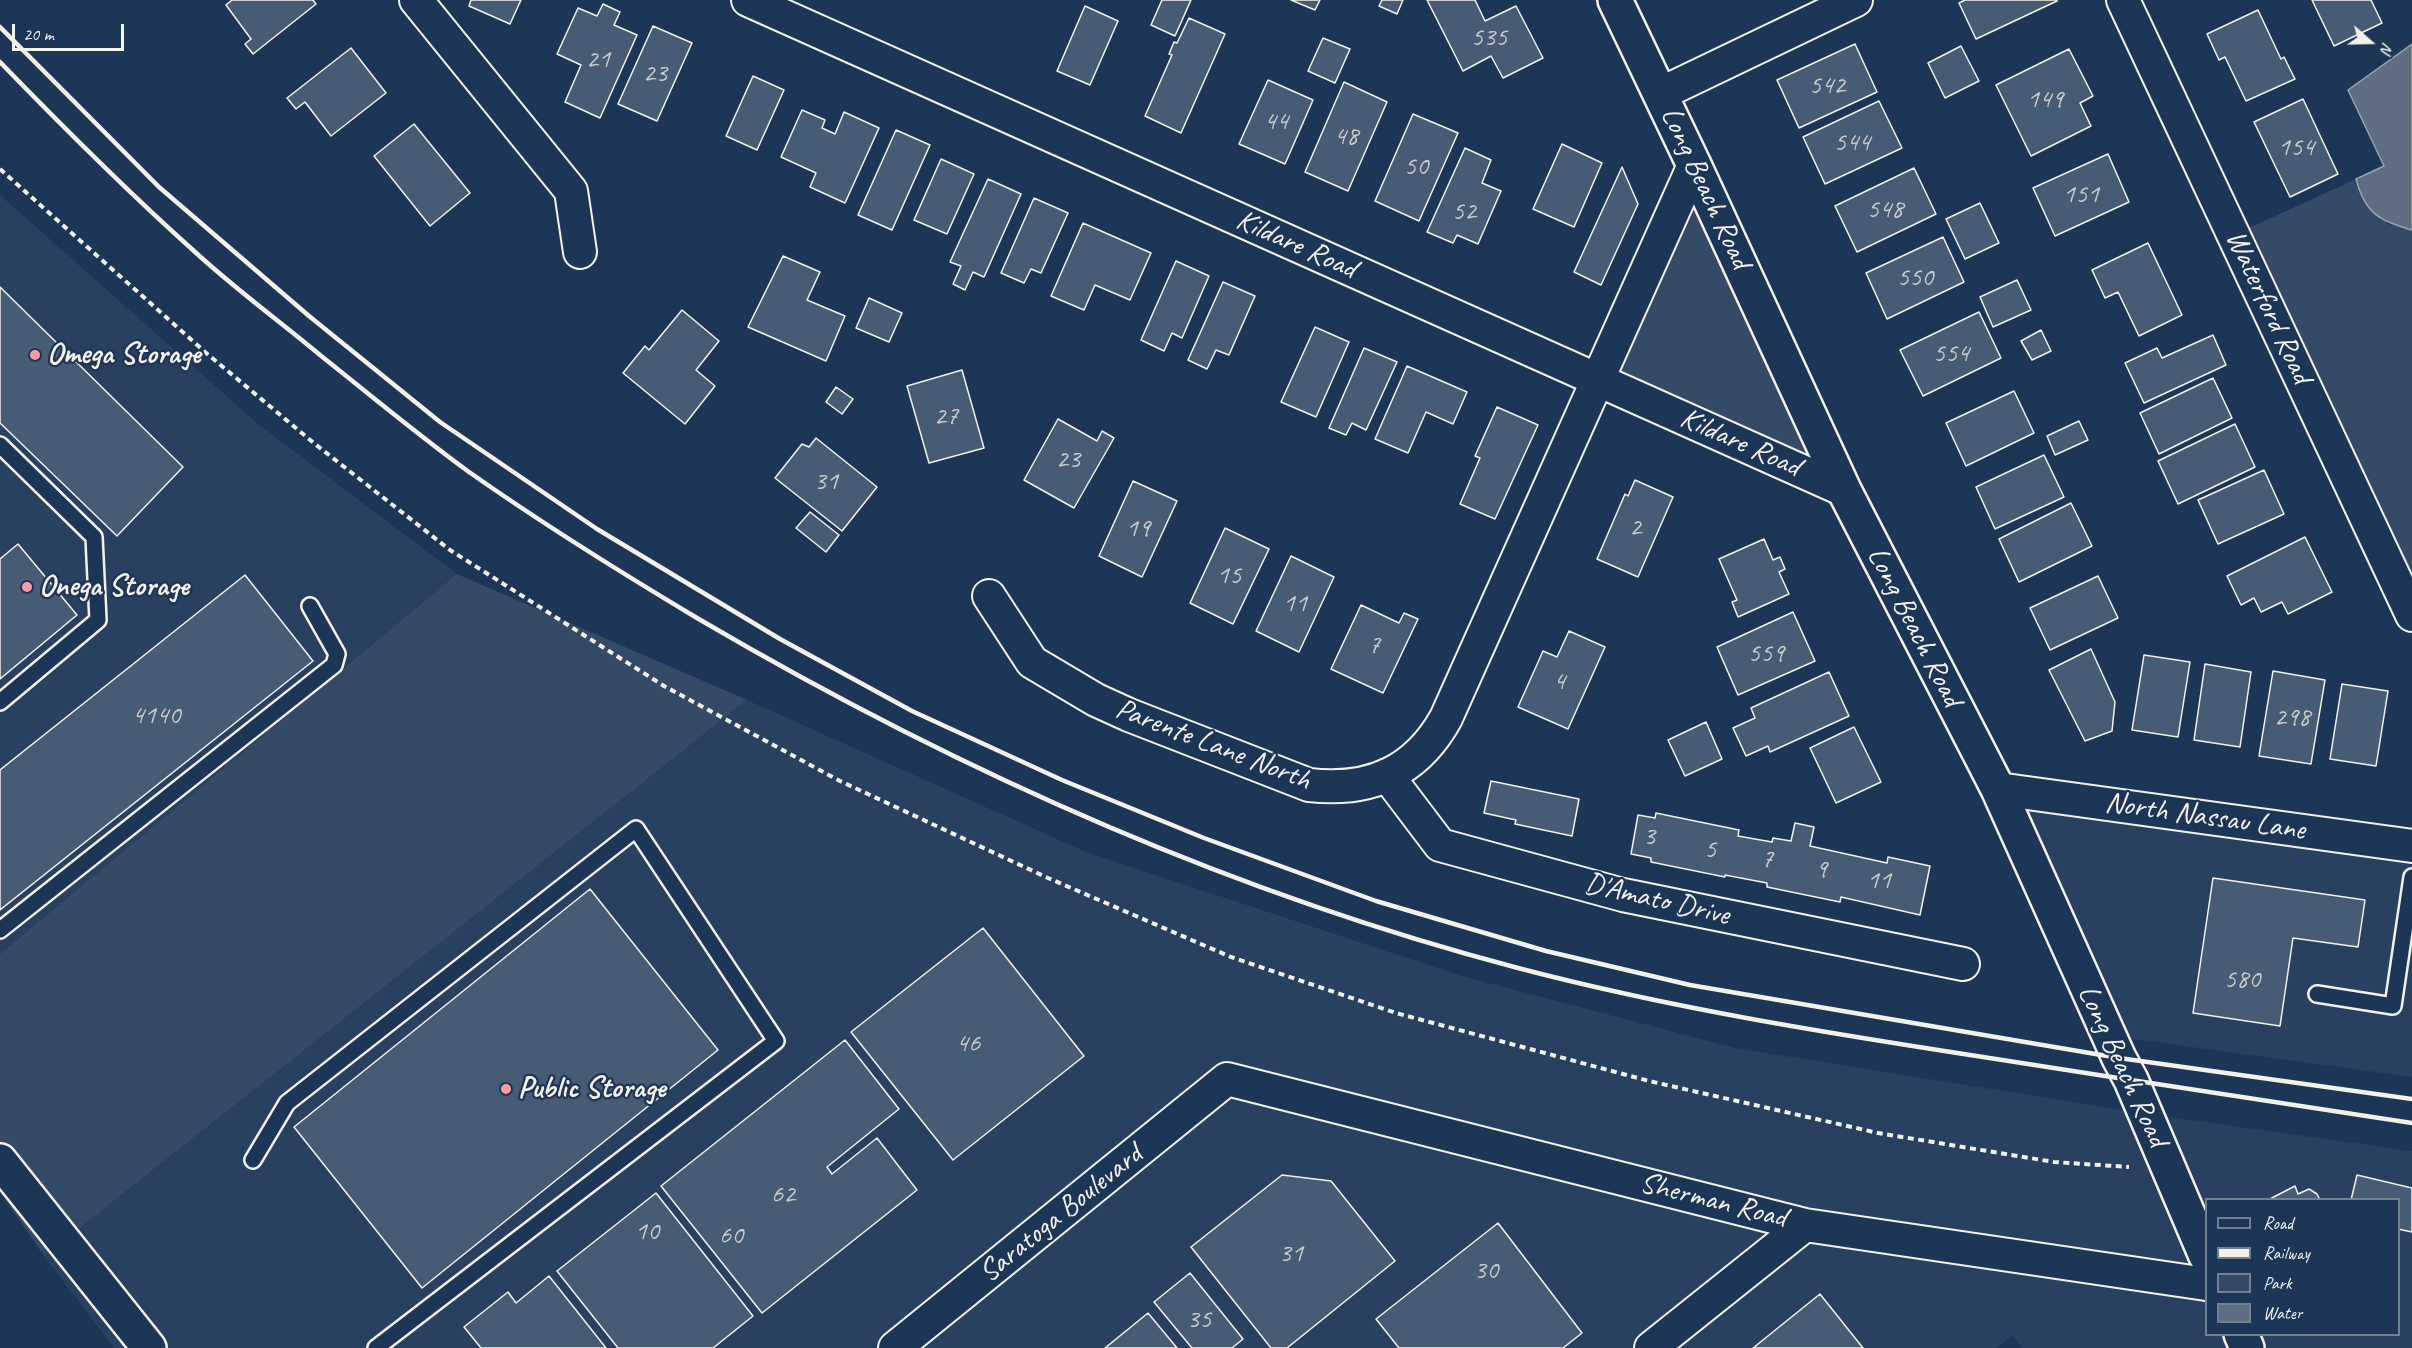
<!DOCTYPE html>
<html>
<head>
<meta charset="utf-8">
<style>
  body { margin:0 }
  #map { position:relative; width:2412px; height:1348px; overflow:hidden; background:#1d3557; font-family:Caveat,sans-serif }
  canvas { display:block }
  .legend { position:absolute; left:2205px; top:1198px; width:195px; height:138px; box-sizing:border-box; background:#1d3557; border:2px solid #738091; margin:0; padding:8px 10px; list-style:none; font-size:18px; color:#f4f1e8 }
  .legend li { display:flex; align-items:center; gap:12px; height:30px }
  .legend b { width:30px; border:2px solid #738091 }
  .north { position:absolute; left:2340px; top:12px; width:60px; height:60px; -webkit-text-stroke:4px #1d3557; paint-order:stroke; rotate:110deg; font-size:16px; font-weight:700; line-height:24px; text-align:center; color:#f4f1e8 }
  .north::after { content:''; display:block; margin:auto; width:21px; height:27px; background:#f4f1e8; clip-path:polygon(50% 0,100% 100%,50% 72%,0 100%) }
  .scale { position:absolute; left:12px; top:24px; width:112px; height:27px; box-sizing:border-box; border:3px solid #f4f1e8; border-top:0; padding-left:8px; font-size:18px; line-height:21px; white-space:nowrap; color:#f4f1e8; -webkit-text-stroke:4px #1d3557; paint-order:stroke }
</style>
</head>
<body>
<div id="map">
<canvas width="2412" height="1348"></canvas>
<ul class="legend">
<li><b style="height:8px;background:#1d3557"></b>Road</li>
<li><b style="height:8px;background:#f4f1e8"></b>Railway</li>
<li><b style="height:16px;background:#354a67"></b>Park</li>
<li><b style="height:16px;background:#5e6d82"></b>Water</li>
</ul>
<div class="north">N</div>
<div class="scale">20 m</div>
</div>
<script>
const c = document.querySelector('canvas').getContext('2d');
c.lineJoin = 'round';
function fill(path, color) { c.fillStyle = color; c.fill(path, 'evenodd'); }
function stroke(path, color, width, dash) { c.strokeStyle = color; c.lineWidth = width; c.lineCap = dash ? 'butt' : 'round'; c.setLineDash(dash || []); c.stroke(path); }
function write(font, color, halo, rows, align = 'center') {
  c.font = font + ' Caveat,sans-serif'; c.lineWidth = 4.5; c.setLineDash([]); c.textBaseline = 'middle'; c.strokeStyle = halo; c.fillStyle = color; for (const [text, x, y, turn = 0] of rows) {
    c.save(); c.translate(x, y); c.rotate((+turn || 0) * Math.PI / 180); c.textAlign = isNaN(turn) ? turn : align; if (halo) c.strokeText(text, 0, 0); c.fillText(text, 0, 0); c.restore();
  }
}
fill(new Path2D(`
  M0 195 258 424 457 574 0 954Z
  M747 700 1086 852 1462 976 1735 1048 2154 1115 2412 1151V1348H2022L2013 1335 1996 1348H114L44 1256ZM2206 1200H2398V1334H2206Z
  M1994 786 2412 843V1077L2111 1036Z`), '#2a4060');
fill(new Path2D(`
  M2356 179 2360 191 2388 224 2412 230V610L2236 234Z
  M1697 190 1828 471 1610 375Z
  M457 574 747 700 44 1256 0 1192V954Z`), '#354a67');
const water = new Path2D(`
  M2412 44V230C2379 221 2365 213 2356 179L2384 166 2348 90Z`);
fill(water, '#5e6d82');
stroke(water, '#9aa2ab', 1.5);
const building = new Path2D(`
  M232 0H313L316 4 253 54 245 44 251 39 226 5Z
  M471 0H521L510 24 469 6Z
  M1162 0H1191L1175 36 1151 25Z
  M1291 0H1320L1315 10Z
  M1382 0H1403L1397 14 1379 6Z
  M1427 0H1475L1485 21 1516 6 1543 58 1503 78 1491 56 1463 71Z
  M1965 0H2057V1L1976 39 1959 3Z
  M2312 0H2371L2382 23 2334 46Z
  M603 4 620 12 614 25 637 35 600 118 565 102 581 65 557 54 578 8 597 16Z
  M1085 6 1118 21 1090 85 1057 71Z
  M2258 10 2281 59 2284 57 2295 79 2246 101 2225 57 2219 60 2207 34Z
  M1189 18 1225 34 1181 133 1145 116 1172 55 1169 54 1174 42 1177 43Z
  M653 26 692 43 657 121 618 104Z
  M1323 38 1350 49 1335 83 1308 71Z
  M1855 44 1877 92 1799 128 1777 80Z
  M1961 46 1979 81 1945 98 1928 63Z
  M351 48 386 93 331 136 305 102 296 109 287 98Z
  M2069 49 2093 96 2080 103 2091 126 2031 156 1996 85Z
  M753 76 784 90 757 150 726 136Z
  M1268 80 1313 100 1285 164 1239 144Z
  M1344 82 1387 102 1348 191 1305 172Z
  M2303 99 2338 174 2290 197 2254 122Z
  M1879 101 1902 148 1825 184 1803 137Z
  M802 110 825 120 822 128 835 134 844 112 879 128 845 203 810 187 816 173 781 157Z
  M1413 114 1458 133 1419 221 1375 201Z
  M414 124 470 193 430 226 374 156Z
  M896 130 930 145 892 230 858 215Z
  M1562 144 1602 163 1574 227 1533 209Z
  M1465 148 1491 160 1482 183 1501 191 1478 244 1457 235 1453 243 1427 232Z
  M2108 154 2129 202 2055 236 2033 188Z
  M941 159 974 174 947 234 914 220Z
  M1622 167 1638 204 1601 285 1574 272Z
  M1914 168 1936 214 1857 252 1835 206Z
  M988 179 1021 194 984 277 973 272 965 290 953 284 961 266 950 262Z
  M1034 198 1068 213 1041 273 1031 269 1024 283 1001 273Z
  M1980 203 1999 243 1965 259 1946 219Z
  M1083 223 1151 253 1130 300 1095 285 1084 310 1051 296Z
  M1943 237 1964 282 1887 319 1866 273Z
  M2148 243 2182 315 2139 336 2118 292 2105 298 2092 270Z
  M783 256 820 272 807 300 845 316 826 361 748 327Z
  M1176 261 1209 276 1182 338 1172 333 1164 351 1141 340Z
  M2017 280 2031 310 1993 327 1980 297Z
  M1223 282 1255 296 1229 355 1216 350 1207 369 1188 360Z
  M0 287 183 467 117 536 0 423Z
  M869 298 902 313 889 342 856 328Z
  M682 310 719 341 696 370 715 386 685 424 623 373 645 346 649 350Z
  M1979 312 2001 358 1923 396 1900 350Z
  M1315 327 1349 342 1316 417 1281 402Z
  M2041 330 2051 351 2032 360 2021 341Z
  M2213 335 2226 365 2144 403 2125 363 2157 348 2162 358Z
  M1364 348 1397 362 1366 430 1352 423 1346 435 1329 428Z
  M1407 366 1467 392 1453 424 1426 412 1408 453 1375 439Z
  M962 370 984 448 929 463 907 386Z
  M2213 378 2232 418 2159 454 2140 413Z
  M836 387 853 399 842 414 826 402Z
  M2014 391 2034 433 1966 466 1946 423Z
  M1497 407 1538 425 1495 519 1460 504 1480 458 1475 456Z
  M1058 419 1097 441 1102 431 1114 438 1074 508 1024 480Z
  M2079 421 2088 440 2055 455 2047 436Z
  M2235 424 2255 467 2178 504 2158 461Z
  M816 438 877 487 842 531 775 478 802 444 809 447Z
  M2044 455 2064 497 1995 529 1976 487Z
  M2264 470 2284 514 2218 544 2198 500Z
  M1635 480 1673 497 1638 577 1597 559 1625 494 1628 496Z
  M1133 481 1177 501 1142 577 1099 556Z
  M2071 503 2092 546 2019 582 1999 539Z
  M810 512 839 535 826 552 796 528Z
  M1225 528 1269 549 1233 624 1190 603Z
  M2305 537 2332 592 2288 614 2282 602 2261 612 2254 598 2241 605 2227 576Z
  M1764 539 1773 560 1780 557 1785 569 1779 572 1789 594 1738 617 1732 602 1737 600 1719 559Z
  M18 544 77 615 0 679V559Z
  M1291 556 1334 577 1299 652 1256 631Z
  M245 575 313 661 0 910V770Z
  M2098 576 2118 618 2050 650 2030 608Z
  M1361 605 1399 623 1404 613 1418 619 1383 693 1331 669Z
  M1793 612 1815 661 1738 695 1717 647Z
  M1569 631 1605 647 1568 729 1518 707 1543 651 1557 657Z
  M2091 649 2115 702 2112 731 2085 741 2049 670Z
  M2144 655 2190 662 2178 737 2132 730Z
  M2205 664 2251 672 2240 747 2194 740Z
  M2273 671 2325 680 2311 764 2259 756Z
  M1829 672 1849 716 1770 752 1768 746 1746 756 1733 728 1755 718 1751 708Z
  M2342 684 2388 691 2376 766 2330 759Z
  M1706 722 1722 759 1685 776 1668 740Z
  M1854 727 1881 782 1836 803 1810 748Z
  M1491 781 1579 799 1572 836 1515 824 1516 820 1484 813Z
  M1656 813 1739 830 1738 836 1772 842 1773 838 1791 841 1795 823 1814 827 1810 846 1887 863 1888 857 1930 866 1920 915 1841 897 1840 902 1767 887V883L1725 875V877L1651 862V858L1631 854 1638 815 1655 818Z
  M2213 878 2365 900 2358 947 2293 938 2280 1026 2193 1013Z
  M590 889 718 1050 422 1288 294 1127Z
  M983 928 1084 1056 953 1160 851 1032Z
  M845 1040 899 1109 827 1167 832 1174 877 1138 917 1190 762 1313 661 1186Z
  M1282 1175 1331 1181 1395 1261 1287 1348H1271L1191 1247Z
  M2357 1175 2412 1188V1232L2398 1229V1200H2351Z
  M2295 1186 2298 1194 2309 1189 2317 1194 2320 1200H2268Z
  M656 1193 753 1316 713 1348H618L557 1271Z
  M1498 1223 1582 1333 1563 1348H1399L1376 1319Z
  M1190 1273 1243 1339 1232 1348H1192L1154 1302Z
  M549 1276 606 1348H481L464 1327 508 1292 516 1303Z
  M1820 1294 1863 1348H1753Z
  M1148 1313 1177 1348H1105Z`);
fill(building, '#485b74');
stroke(building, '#f4f1e8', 1.5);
const lane = new Path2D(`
  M0 445 94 537 98 620 0 702
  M0 930 334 665 337 654 310 606
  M2317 994 2393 1006 2412 877
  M253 1160 287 1103 636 829 776 1041 376 1348`);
const street = new Path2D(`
  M416 0 571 191 580 252
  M748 0 1844 490
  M2123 0 2412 615
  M1660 94 1856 0
  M989 596 1032 662 1096 700 1129 715 1309 785C1370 792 1416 772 1446 718L1694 165
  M1387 775 1440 845 1623 895 1963 964
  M1998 789 2412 846
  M895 1348 1227 1079 1805 1225 2206 1284
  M1651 1348 1805 1225`);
const secondary = new Path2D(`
  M1615 0 1694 165 1844 490 1998 789 2119 1058 2131 1080 2206 1256
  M2241 1334 2247 1348`);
const primary = new Path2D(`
  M0 1161 149 1348`);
stroke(lane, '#f4f1e8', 20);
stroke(street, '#f4f1e8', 36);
stroke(secondary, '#f4f1e8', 38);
stroke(primary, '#f4f1e8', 38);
stroke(new Path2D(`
  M0 169 205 352 315 444 450 550 664 686 840 781 1048 878 1231 957 1396 1013 1649 1081 1878 1133 2054 1162 2129 1167`), '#f4f1e8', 4, [6, 4.5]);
stroke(lane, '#1d3557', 15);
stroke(street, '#1d3557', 32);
stroke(secondary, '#1d3557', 33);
stroke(primary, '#1d3557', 33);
stroke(new Path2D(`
  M0 27 159 187 309 316 440 422 597 529 780 639 912 711 1062 780 1204 838 1376 901 1546 951 1690 985 2119 1058 2412 1099
  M0 62C63 127 127 191 194 251 234 288 278 320 320 355 369 394 418 435 469 472 543 524 620 572 697 618 954 769 1229 892 1518 968 1670 1008 1827 1033 1983 1057 2126 1079 2269 1102 2412 1123`), '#f4f1e8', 4.5);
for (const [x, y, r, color] of [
  [35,355,6,"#ff9aa2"],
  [27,587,6,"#ff9aa2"],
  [506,1089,6,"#ff9aa2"]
]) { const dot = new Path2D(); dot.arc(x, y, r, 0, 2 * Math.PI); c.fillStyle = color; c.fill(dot); stroke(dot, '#1d3557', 2); }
write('27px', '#c9cccb', null, [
  ["535",1489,38],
  ["21",598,60],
  ["23",655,74],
  ["542",1827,86],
  ["149",2045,100],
  ["44",1276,122],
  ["48",1346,137],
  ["544",1852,143],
  ["154",2296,148],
  ["50",1416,167],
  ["151",2081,195],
  ["548",1885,210],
  ["52",1464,212],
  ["550",1915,278],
  ["554",1951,354],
  ["27",946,417],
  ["23",1068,460],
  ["31",826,482],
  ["2",1635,528],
  ["19",1138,529],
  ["15",1229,576],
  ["11",1295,604],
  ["7",1374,646],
  ["559",1766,654],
  ["4",1559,682],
  ["4140",156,716],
  ["298",2292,718],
  ["3",1649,837],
  ["5",1710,850],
  ["7",1767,860],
  ["9",1821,870],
  ["11",1879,881],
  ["580",2242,980],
  ["46",968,1044],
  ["62",783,1195],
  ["10",647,1232],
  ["60",731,1236],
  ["31",1291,1254],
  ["30",1486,1271],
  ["35",1199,1320]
]);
write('30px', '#f4f1e8', '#1d3557', [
  ["Long Beach Road",1705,188,65],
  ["Kildare Road",1296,245,24],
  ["Waterford Road",2268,307,65],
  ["Kildare Road",1740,443,24],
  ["Long Beach Road",1914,627,63],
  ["Parente Lane North",1213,745,21],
  ["North Nassau Lane",2205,817,8],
  ["D'Amato Drive",1657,900,13],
  ["Long Beach Road",2122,1066,65],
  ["Sherman Road",1713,1201,14],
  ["Saratoga Boulevard",1061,1214,-39]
]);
write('bold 30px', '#f4f1e8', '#1d3557', [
  ["Omega Storage",47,355],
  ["Onega Storage",39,587],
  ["Public Storage",518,1089]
], 'left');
</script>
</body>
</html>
